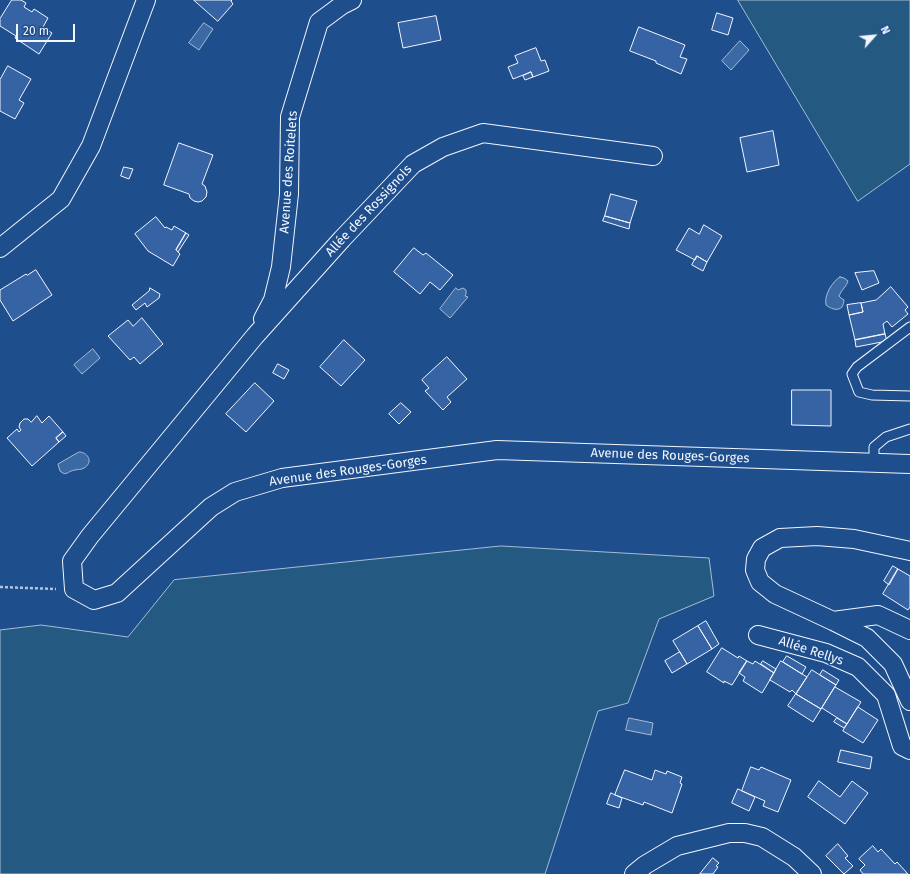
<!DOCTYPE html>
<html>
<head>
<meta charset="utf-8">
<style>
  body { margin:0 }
  #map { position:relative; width:910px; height:874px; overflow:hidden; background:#1f4e8c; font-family:"Fira Sans",sans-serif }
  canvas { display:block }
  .north { position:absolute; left:854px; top:16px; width:40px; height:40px; -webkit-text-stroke:3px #1f4e8c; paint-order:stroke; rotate:63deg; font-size:11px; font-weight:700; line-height:16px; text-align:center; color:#f2f6ff }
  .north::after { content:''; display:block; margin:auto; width:14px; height:18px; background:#f2f6ff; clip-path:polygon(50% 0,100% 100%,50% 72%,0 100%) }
  .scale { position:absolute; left:16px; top:24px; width:59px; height:18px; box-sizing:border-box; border:2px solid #f2f6ff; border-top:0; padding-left:5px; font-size:12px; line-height:14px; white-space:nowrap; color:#f2f6ff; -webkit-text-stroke:3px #1f4e8c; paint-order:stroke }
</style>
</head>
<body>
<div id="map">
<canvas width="910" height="874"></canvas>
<div class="north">N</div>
<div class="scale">20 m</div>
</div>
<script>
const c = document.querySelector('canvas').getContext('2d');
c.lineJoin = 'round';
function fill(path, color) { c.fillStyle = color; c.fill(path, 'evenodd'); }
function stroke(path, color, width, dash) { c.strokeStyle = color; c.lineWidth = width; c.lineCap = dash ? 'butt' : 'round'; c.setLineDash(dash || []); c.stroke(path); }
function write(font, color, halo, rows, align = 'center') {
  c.font = font + ' "Fira Sans",sans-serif'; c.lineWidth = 3; c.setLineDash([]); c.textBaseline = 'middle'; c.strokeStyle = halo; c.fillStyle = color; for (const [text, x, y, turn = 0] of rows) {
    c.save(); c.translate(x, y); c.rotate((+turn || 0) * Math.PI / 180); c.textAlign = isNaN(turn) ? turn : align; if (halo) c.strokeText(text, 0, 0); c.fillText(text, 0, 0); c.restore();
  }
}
const green = new Path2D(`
  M738 0H910V164L858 201Z
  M501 546 709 558 714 596 659 619 628 703 598 711 545 874H0V630L41 625 128 637 174 580Z`);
fill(green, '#245a82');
stroke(green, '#a8bbd7', 1);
const water = new Path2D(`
  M204 23 213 29 199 50 189 43Z
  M740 41 749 50 731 70 722 61Z
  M840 277 844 278 848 281C847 286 841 290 839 296L841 298 844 300C844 301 843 306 842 307 837 312 830 308 826 305 824 295 832 282 840 277Z
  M456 288 458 290 463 288 466 290V294L465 296 468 297 450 318 440 309Z
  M93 349 100 358 82 374 74 365Z
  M80 452C89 453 93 463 84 468 81 470 78 469 75 470 67 471 67 477 60 471L58 464 77 453Z
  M629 718 653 723 651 735 626 730Z`);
fill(water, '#3b69a3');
stroke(water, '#a8bbd7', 1);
const building = new Path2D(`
  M12 0H21L26 3 24 7 32 12 34 9 48 18 43 27 52 33 39 54 15 38 16 36 0 26V19Z
  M194 0H232L231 1 233 4 218 21Z
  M717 13 733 18 728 35 712 30Z
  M436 16 441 40 403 48 398 23Z
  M639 27 685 45 680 57 687 59 681 74 656 63V61L630 51Z
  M536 48 541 61 545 60 549 71 533 77 531 72 513 79 508 67 518 63 515 56Z
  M8 66 31 79 19 100 24 103 15 119 0 111V80Z
  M531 72 533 77 525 80 523 76Z
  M773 131 779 165 747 172 740 138Z
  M179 143 213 155 202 184 205 186 207 192 206 197 202 201 198 202 194 201 190 198 189 194 164 185Z
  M124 167 133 169 129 179 121 176Z
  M611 194 637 201 630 223 605 216Z
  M605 216 630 223 629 229 603 221Z
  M156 217 165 228 166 227 172 230 174 226 186 233 176 250 180 254 173 266 148 251 135 234Z
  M704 225 722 236 707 262 697 256 695 260 676 250 689 228 699 234Z
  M186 233 189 235 178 252 176 250Z
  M414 248 423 255 426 253 453 275 440 290 430 282 420 294 394 272Z
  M697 256 707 262 703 271 692 265Z
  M36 270 52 295 13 321 0 300V290L26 274 27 275Z
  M874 271 879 283 862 290 855 273Z
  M891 287 908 307 905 310 908 314 892 327 887 321 883 324 885 334 855 340 849 315 863 312 861 303 876 300Z
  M150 288 160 294 159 298 147 307 145 303 136 310 132 305 149 291Z
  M861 303 863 312 849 315 847 305Z
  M142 318 163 344 140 364 134 357 130 360 108 336 128 320 133 326Z
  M885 334 887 341 856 347 855 340Z
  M344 340 365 360 341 386 320 367Z
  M447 357 467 379 447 397 451 402 443 410 425 391 429 388 422 380Z
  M278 364 289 370 284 379 273 373Z
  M255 383 274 401 246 432 226 414Z
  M792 390H831V426L792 425Z
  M401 403 411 412 399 424 389 414Z
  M37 416 42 423 49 416 63 432 56 438 59 442 32 466 7 438 17 429 19 432 21 430 19 427 20 423 24 419H28L31 422Z
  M63 432 66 436 59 442 56 438Z
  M893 566 898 569 889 585 884 581Z
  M898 569 910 576V607L908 610 883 594Z
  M706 621 719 644 712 649 698 626Z
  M698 626 712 649 687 664 673 641Z
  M722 648 738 658 739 656 747 661 732 685 724 681V683L707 672Z
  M680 652 687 664 672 673 665 661Z
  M787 656 806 667 802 674 783 662Z
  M747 661 753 664 755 661 774 673 762 693 743 681 745 677 739 673Z
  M763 661 776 669 774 673 761 664Z
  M781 661 807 677 796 694 792 690 790 692 770 680Z
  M812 670 836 685 821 709 796 694Z
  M823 670 839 680 836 685 820 675Z
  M835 687 861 702 847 724 822 708Z
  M796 694 821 709 813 722 788 706Z
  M858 707 878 720 863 743 843 731Z
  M837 718 847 724 844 728 834 722Z
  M841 750 872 757 870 769 838 762Z
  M751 767 759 770 761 767 791 780 778 812 763 806 765 801 742 791Z
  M625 770 652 780 655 770 666 774 667 771 682 777 680 783 682 784 672 813 644 802 643 805 615 795Z
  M819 781 840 797 852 781 868 793 845 824 808 797Z
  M738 789 755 797 749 811 732 803Z
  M611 793 622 798 619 808 607 804Z
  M838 844 848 856 845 858 853 866 844 874 826 856Z
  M873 846 878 852 881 849 895 864 897 862 908 874H863L860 870 865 865 859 859Z
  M713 858 719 863 716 866 718 867 713 874H700Z`);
fill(building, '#3563a3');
stroke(building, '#f2f6ff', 1);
const lane = new Path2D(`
  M910 327 857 367 852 374 859 392 872 395 910 396
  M874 463V447L886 437 910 429`);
const street = new Path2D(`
  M653 156 483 133 443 147 413 164 342 239 255 336 90 536 72 561 74 589 94 600 117 593 211 507 235 492 282 478 497 450 910 464
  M0 248 61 199 91 146 146 0
  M263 319 273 300 281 267 289 194 290 117 319 22 342 5 352 0
  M910 551 854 539 817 536 780 538 762 548 756 559 755 570 760 582 775 594 833 621 867 638 893 664 910 701
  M833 621 878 615 910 630
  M758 635 826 653 858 667 886 695 902 746 910 750
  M634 874 645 865 677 846 729 833H745L762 837 794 857 812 874`);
stroke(lane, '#f2f6ff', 11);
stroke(street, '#f2f6ff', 20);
stroke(new Path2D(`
  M0 587 56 589`), '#b3c4dc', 2.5, [3, 2]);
stroke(lane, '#1f4e8c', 9);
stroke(street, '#1f4e8c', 18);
write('13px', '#f2f6ff', '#1f4e8c', [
  ["Avenue des Roitelets",289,172,-86],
  ["Allée des Rossignols",369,211,-47],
  ["Avenue des Rouges-Gorges",670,456,2],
  ["Avenue des Rouges-Gorges",348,471,-8],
  ["Allée Rellys",811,651,18]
]);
</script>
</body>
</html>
